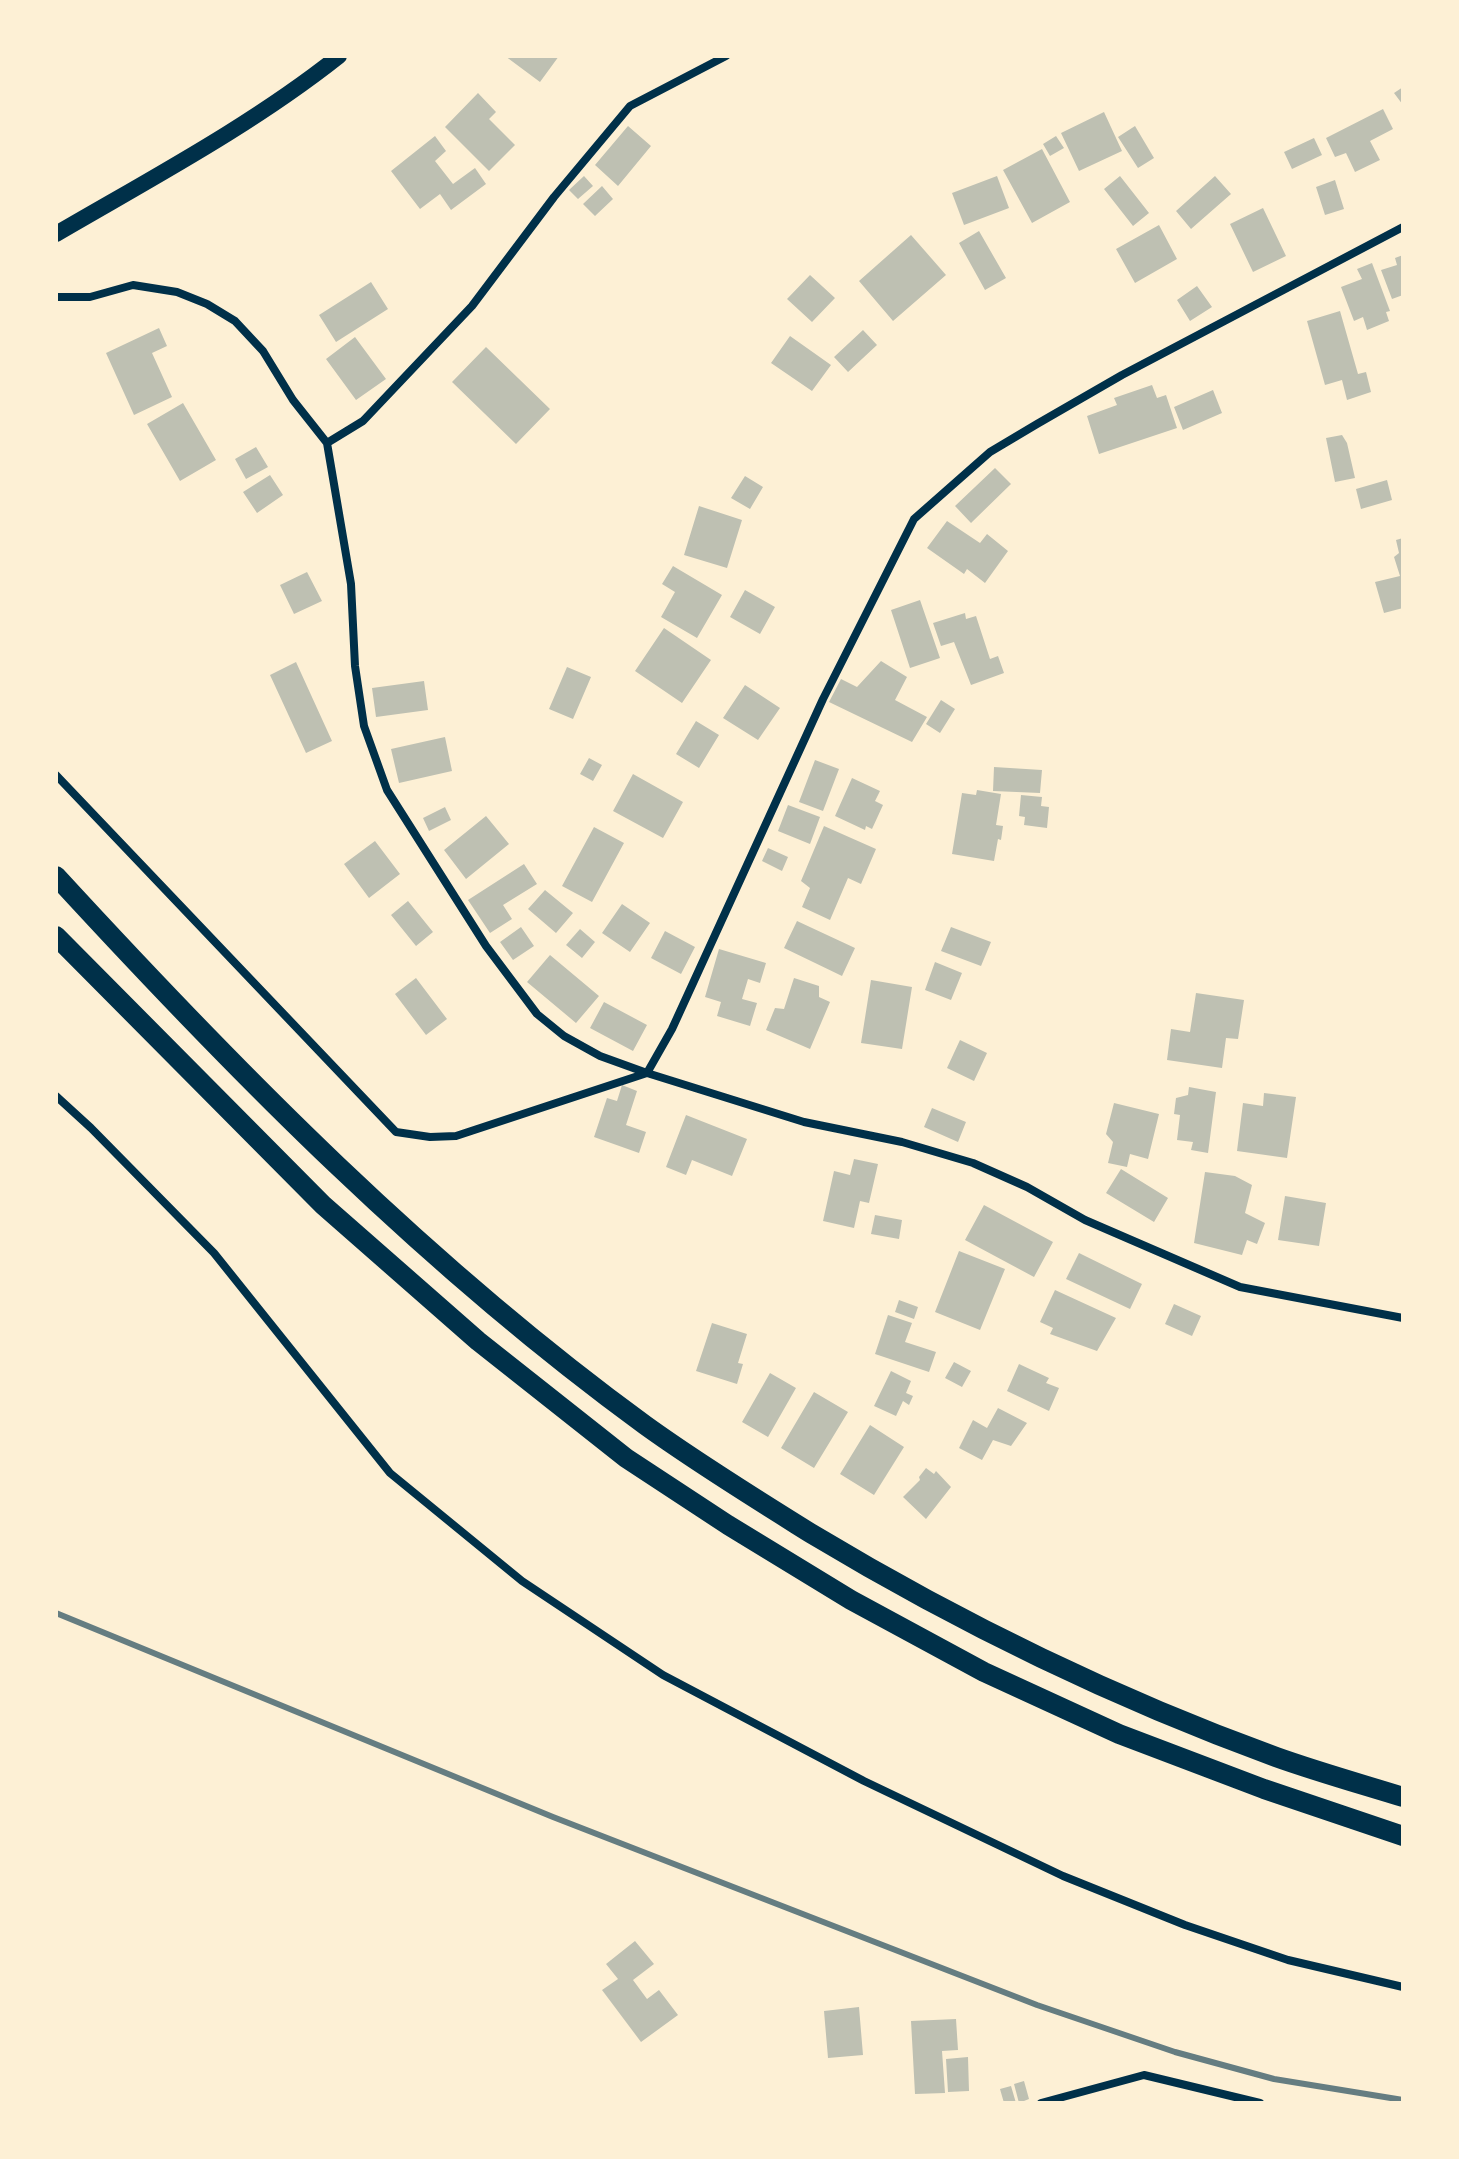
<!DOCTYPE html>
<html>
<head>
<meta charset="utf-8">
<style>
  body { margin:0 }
  #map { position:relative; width:1459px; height:2159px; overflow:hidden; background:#fdf0d5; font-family:"DM Sans",sans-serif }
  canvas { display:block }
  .frame { position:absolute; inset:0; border:58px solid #fdf0d5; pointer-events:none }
</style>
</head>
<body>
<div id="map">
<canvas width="1459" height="2159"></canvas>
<div class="frame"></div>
</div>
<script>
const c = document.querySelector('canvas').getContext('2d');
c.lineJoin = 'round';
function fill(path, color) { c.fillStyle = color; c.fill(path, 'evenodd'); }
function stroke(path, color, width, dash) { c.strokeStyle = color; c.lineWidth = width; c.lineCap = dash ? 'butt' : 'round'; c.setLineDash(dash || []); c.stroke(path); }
fill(new Path2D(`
  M505 56H559L540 82Z
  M1403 87V105L1394 93Z
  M478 93 496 112 489 119 515 145 489 171 445 127Z
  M1383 109 1393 129 1370 141 1380 160 1355 172 1346 153 1335 157 1326 138Z
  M1104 112 1122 151 1079 171 1061 133Z
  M628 126 651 146 618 186 595 165Z
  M1135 126 1154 158 1138 168 1118 137Z
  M435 136 446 151 435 161 453 184 475 168 486 184 451 210 440 194 420 209 391 171Z
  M1056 136 1064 148 1050 156 1043 144Z
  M1314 138 1322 155 1292 169 1284 152Z
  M1042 149 1070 202 1032 223 1003 170Z
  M584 176 593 186 578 199 569 190Z
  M997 176 1009 208 964 225 952 193Z
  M1120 176 1149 213 1133 226 1104 189Z
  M1215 176 1231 194 1191 229 1176 211Z
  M1335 180 1344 209 1325 215 1316 187Z
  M602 186 613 199 595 216 583 204Z
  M1263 208 1286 256 1253 272 1230 224Z
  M1159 225 1177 259 1135 283 1116 249Z
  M979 231 1006 278 985 290 959 243Z
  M911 235 946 275 893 321 859 281Z
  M1403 255V295L1392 299 1381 270 1397 265 1395 258Z
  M1372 263 1390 311 1386 312 1389 321 1367 330 1363 317 1354 321 1341 287 1362 279 1357 269Z
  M810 275 835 298 812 322 787 299Z
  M371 282 388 309 336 342 319 315Z
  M1197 286 1212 307 1190 321 1177 300Z
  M1340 311 1358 374 1366 372 1371 392 1347 400 1342 380 1325 385 1307 321Z
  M159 328 167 346 152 353 172 397 134 415 106 353Z
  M863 330 877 345 848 372 834 357Z
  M790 336 831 365 812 391 771 363Z
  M355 337 386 379 356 400 326 359Z
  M486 347 550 409 516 444 452 382Z
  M1152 385 1157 398 1166 395 1177 428 1099 454 1087 416 1117 405 1114 398Z
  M1213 390 1222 413 1183 430 1174 407Z
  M183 403 216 460 180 481 147 424Z
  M1342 435 1347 443 1355 478 1335 482 1326 438Z
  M256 447 268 467 246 479 235 459Z
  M995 468 1011 484 971 523 955 506Z
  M270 475 283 495 257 513 243 492Z
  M745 476 763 487 750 509 731 498Z
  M1387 480 1392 500 1361 509 1356 489Z
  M699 506 742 520 727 568 684 555Z
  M947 521 980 543 987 534 1008 551 985 583 967 569 964 574 927 548Z
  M1403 538V608L1384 613 1375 582 1400 576 1394 557 1399 553 1396 540Z
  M673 566 722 595 697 638 661 617 675 592 662 584Z
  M307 572 322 601 294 614 280 585Z
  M745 590 775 607 760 634 730 617Z
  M920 600 940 658 910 668 891 610Z
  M965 613 966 619 976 616 990 659 998 656 1004 673 971 685 954 642 941 646 933 623Z
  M664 628 711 660 682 703 635 671Z
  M881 661 907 677 895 700 927 717 912 742 829 702 841 679 857 687Z
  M296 662 332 741 306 753 270 675Z
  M567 667 591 677 573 719 549 709Z
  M424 681 428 710 376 717 372 688Z
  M745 685 780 708 758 740 723 718Z
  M941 700 955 709 940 733 926 724Z
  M696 721 719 735 699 768 676 754Z
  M445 737 452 771 399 783 391 749Z
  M589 758 602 765 593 781 580 774Z
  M815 760 839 769 823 811 799 802Z
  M994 767 1042 770 1040 793 993 791Z
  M633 774 683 802 663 838 613 811Z
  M852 778 880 791 875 801 883 805 872 829 866 826 865 830 835 816Z
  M977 790 1001 794 996 825 1003 826 1001 840 998 839 994 861 952 854 962 793 976 795Z
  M1021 795 1042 797 1041 806 1049 807 1047 828 1024 825 1025 817 1019 816Z
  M788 805 820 817 810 844 778 831Z
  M445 807 451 820 429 831 423 818Z
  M486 816 509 844 466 879 444 850Z
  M824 826 876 849 861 884 848 878 830 920 802 907 810 888 801 881Z
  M594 827 624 843 592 902 562 886Z
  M375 841 400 874 369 898 344 864Z
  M768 848 788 857 782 871 762 861Z
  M524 864 537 884 503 905 512 919 490 933 468 900Z
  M545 890 573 913 556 933 528 909Z
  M408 901 433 932 416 946 391 915Z
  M622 904 650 923 630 952 602 933Z
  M797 921 855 948 842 976 784 948Z
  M521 927 534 946 513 960 500 942Z
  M951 927 991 942 981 966 941 951Z
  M580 929 595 942 582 958 566 945Z
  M665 931 695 947 681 974 651 958Z
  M719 949 766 963 760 983 748 979 742 999 757 1003 750 1026 717 1016 721 1002 705 997Z
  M550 955 599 996 576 1023 527 982Z
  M935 962 962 973 951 1000 925 990Z
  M416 978 447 1019 426 1035 395 994Z
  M794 978 819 986V997L830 1002 810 1049 766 1030 775 1008 784 1009Z
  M871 980 912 987 902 1049 861 1043Z
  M1196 993 1244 1000 1238 1039 1226 1038 1222 1068 1167 1060 1171 1029 1190 1032Z
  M604 1002 647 1025 633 1051 590 1028Z
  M960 1040 987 1053 974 1081 947 1068Z
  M622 1085 637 1091 626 1125 646 1132 639 1153 594 1137 607 1098 617 1101Z
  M1189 1087 1216 1092 1208 1153 1191 1150 1193 1142 1177 1140 1180 1115 1174 1114 1176 1098 1188 1095Z
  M1264 1093 1296 1097 1287 1158 1237 1151 1243 1103 1263 1106Z
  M1114 1103 1159 1114 1148 1159 1130 1154 1127 1167 1108 1163 1113 1142 1106 1134Z
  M932 1108 966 1122 958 1142 924 1127Z
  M686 1115 747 1139 732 1176 692 1160 686 1175 666 1167Z
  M854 1159 878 1164 869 1203 860 1201 854 1228 823 1221 834 1171 850 1175Z
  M1121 1169 1168 1198 1154 1222 1106 1193Z
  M1205 1172 1235 1176 1252 1185 1245 1213 1265 1223 1257 1244 1247 1240 1242 1255 1194 1243Z
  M1285 1196 1326 1203 1319 1246 1278 1240Z
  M984 1205 1053 1242 1034 1277 965 1240Z
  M875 1215 902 1220 899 1239 871 1234Z
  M959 1251 1005 1269 980 1330 935 1312Z
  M1079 1253 1142 1284 1130 1309 1066 1279Z
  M1055 1290 1116 1318 1097 1351 1050 1334 1053 1328 1040 1322Z
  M899 1300 918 1307 914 1319 895 1312Z
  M1174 1304 1201 1316 1192 1336 1165 1324Z
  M888 1315 912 1323 905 1342 936 1352 929 1372 875 1354Z
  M712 1323 747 1334 738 1363 743 1364 737 1384 696 1371Z
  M954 1362 971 1371 962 1387 945 1378Z
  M1019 1364 1049 1378 1046 1383 1059 1388 1049 1411 1007 1391Z
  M891 1371 911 1381 906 1393 913 1396 909 1405 903 1401 896 1416 874 1406Z
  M770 1373 796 1388 768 1437 742 1422Z
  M814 1392 848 1412 814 1468 781 1448Z
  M998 1408 1027 1423 1011 1446 993 1440 982 1460 959 1448 973 1420 987 1428Z
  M870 1425 904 1447 874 1495 840 1474Z
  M926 1468 934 1474 936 1471 951 1487 926 1519 903 1497 920 1480 919 1477Z
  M635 1941 654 1964 633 1980 647 1999 659 1990 678 2015 641 2042 602 1990 618 1979 606 1964Z
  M859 2007 863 2055 828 2058 824 2011Z
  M956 2019 958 2050 942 2051 945 2093 915 2094 911 2021Z
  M968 2057 969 2091 948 2092 946 2059Z
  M1024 2081 1029 2099 1019 2103 1014 2084Z
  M1011 2086 1016 2103H1004L1000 2089Z`), '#bec0b2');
stroke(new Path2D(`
  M56 297H90L133 285 177 292 207 304 235 321 263 351 293 400 327 443 351 584 355 666 364 726 387 790 486 946 537 1014 564 1036 600 1056 647 1073 804 1122 902 1142 973 1163 1027 1187 1085 1220 1240 1287 1403 1318
  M327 443 363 421 472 306 554 197 630 106 726 56
  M56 775 396 1132 430 1137 456 1136 647 1073 672 1029 823 699 914 519 990 452 1037 424 1122 375 1403 227
  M56 1096 91 1128 214 1253 390 1473 522 1581 663 1675 864 1781 1063 1876 1185 1925 1288 1960 1403 1987
  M1041 2103 1144 2075 1260 2103`), '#003049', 8);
stroke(new Path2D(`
  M56 234C152 178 252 125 339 56`), '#003049', 16);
stroke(new Path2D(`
  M56 876C238 1074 427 1266 645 1425 699 1464 756 1499 812 1534 960 1623 1114 1698 1276 1757 1318 1772 1361 1784 1403 1797
  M56 936 323 1205 478 1341 626 1458 728 1525 851 1600 984 1672 1119 1734 1264 1789 1403 1836`), '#003049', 20);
stroke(new Path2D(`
  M56 1613 553 1817 1037 2005 1175 2052 1274 2079 1403 2100`), '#657d81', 6);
</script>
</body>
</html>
